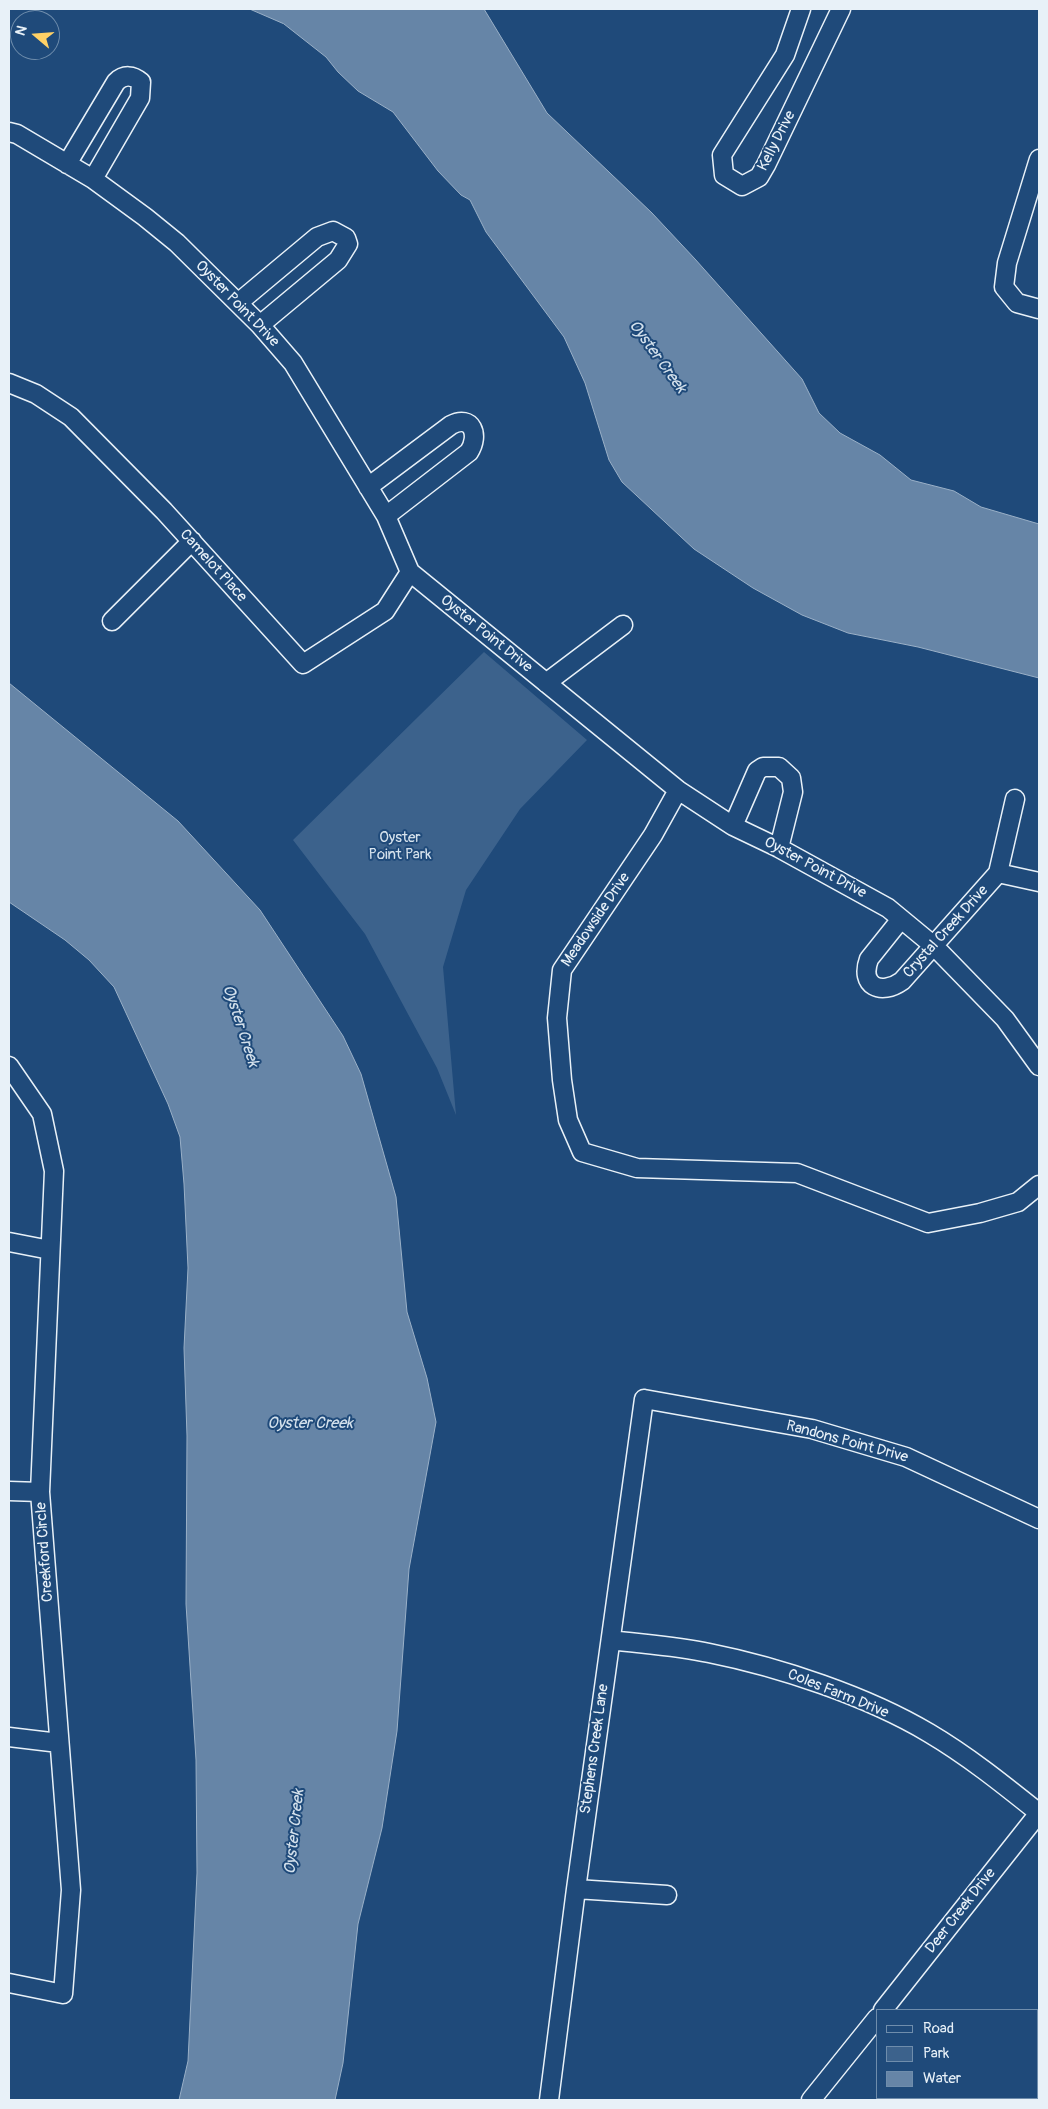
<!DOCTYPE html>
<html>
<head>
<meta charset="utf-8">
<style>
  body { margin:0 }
  #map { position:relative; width:1048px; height:2109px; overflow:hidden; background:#1f4a7a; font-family:Pangolin,sans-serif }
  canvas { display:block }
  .frame { position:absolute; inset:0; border:10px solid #e8f1f8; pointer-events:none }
  .legend { position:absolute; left:876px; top:2009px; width:162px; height:90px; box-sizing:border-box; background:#1f4a7a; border:1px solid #6f8dac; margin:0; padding:6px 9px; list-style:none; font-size:15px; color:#e8f1f8 }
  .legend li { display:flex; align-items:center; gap:10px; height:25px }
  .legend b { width:25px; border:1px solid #6f8dac }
  .north { position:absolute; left:10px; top:10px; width:50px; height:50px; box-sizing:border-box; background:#1f4a7a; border:1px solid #6f8dac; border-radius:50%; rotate:288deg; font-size:14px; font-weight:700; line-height:20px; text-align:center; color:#e8f1f8 }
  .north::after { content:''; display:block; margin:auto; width:18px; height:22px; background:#ffd166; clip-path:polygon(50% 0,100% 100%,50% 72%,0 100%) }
</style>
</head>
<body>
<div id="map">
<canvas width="1048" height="2109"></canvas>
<div class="frame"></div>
<ul class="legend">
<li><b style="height:6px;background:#1f4a7a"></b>Road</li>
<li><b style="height:14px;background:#3c628c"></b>Park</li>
<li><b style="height:14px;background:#6685a7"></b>Water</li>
</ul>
<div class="north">N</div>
</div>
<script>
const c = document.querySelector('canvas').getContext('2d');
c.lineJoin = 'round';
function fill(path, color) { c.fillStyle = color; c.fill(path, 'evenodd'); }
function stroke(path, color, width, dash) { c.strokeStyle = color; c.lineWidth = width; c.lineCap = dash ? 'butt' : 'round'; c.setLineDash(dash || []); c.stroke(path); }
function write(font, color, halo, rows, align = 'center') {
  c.font = font + ' Pangolin,sans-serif'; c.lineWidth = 4; c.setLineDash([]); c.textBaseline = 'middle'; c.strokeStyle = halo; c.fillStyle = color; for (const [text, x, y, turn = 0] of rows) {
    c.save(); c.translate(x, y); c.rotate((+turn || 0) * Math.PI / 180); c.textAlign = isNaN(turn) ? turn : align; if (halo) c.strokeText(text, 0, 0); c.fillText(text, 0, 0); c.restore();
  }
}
fill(new Path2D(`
  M484 652 587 740 520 809 466 890 443 967 456 1115 437 1068 365 934 293 840Z`), '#3c628c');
const water = new Path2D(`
  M250 9H484L547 113 652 213 695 259 802 379 819 413 840 433 880 455 911 480 954 491 981 507 1039 524V678L918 647 848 633 802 615 753 588 694 549 622 482 609 460 585 383 564 337 486 232 470 200 461 195 438 171 393 112 358 91 338 72 326 57 284 24Z
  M9 683 178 821 260 910 343 1036 361 1074 396 1197 407 1312 427 1378 436 1422 409 1569 397 1731 382 1828 358 1924 343 2063 335 2100H179L188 2061 197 1873 196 1760 186 1604 187 1436 184 1348 188 1268 184 1184 180 1137 168 1104 114 987 89 960 65 940 9 902Z`);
fill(water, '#6685a7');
stroke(water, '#9ab0c7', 1);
const minor = new Path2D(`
  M801 9 785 55 722 155 724 175 742 186 759 177 766 165 841 9
  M9 132 17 134 93 179 145 217 177 243 260 325 293 363 386 516 410 572 678 790 733 826 779 848 888 908 934 946 1005 1019 1039 1066
  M1039 159 1007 263 1004 287 1017 303 1039 309
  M67 164 116 82C124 74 133 75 141 82L140 98 93 179
  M238 303 317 237 333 231 346 238 348 244 338 260 260 325
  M9 383 36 394 71 417 164 511 303 664 385 611 410 572
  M368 487 451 425C472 414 480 435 469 452L386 516
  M112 621 192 541
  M546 683 623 625
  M678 790 653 835 562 970 557 1018 562 1080 568 1120 582 1152 637 1168 797 1173 928 1223 980 1213 1018 1202 1039 1185
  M733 826 757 771 763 767H779L791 778 793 792 779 848
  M998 873 1039 882
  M901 919 869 959C859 986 881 996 902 981L998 873 1015 799
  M9 1066 42 1114 54 1171 40 1492 71 1890 63 1994 9 1983
  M9 1242 50 1250
  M9 1491 40 1492
  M611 1640C643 1644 677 1646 709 1653 779 1667 867 1696 929 1733 968 1756 1004 1785 1039 1813
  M9 1737 59 1743
  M576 1889 667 1895
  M883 2010 1039 1813
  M549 2100 576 1889 644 1399 812 1429 906 1457 1039 1519
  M811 2100 877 2018`);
const major = new Path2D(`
  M1037 2066 1039 2063
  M1011 2100 1013 2098`);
stroke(minor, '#e8f1f8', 21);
stroke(major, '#e8f1f8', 26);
stroke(minor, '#1f4a7a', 18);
stroke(major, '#1f4a7a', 22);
write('15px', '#e8f1f8', '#1f4a7a', [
  ["Kelly Drive",777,141,-63],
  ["Oyster Point Drive",237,304,46],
  ["Camelot Place",213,566,48],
  ["Oyster Point Drive",486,634,39],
  ["Oyster Point Drive",815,868,28],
  ["Meadowside Drive",596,920,-56],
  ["Crystal Creek Drive",946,932,-48],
  ["Randons Point Drive",847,1442,15],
  ["Creekford Circle",45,1552,-94],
  ["Coles Farm Drive",838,1694,22],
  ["Stephens Creek Lane",595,1749,-82],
  ["Deer Creek Drive",961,1911,-52]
]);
write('15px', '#d7e3ed', '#1f4a7a', [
  ["Oyster",400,838],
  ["Point Park",400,855]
]);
write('italic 16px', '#d4e1ec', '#1f4a7a', [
  ["Oyster Creek",657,357,54],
  ["Oyster Creek",240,1026,72],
  ["Oyster Creek",310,1424],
  ["Oyster Creek",295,1832,-84]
]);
</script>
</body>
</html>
